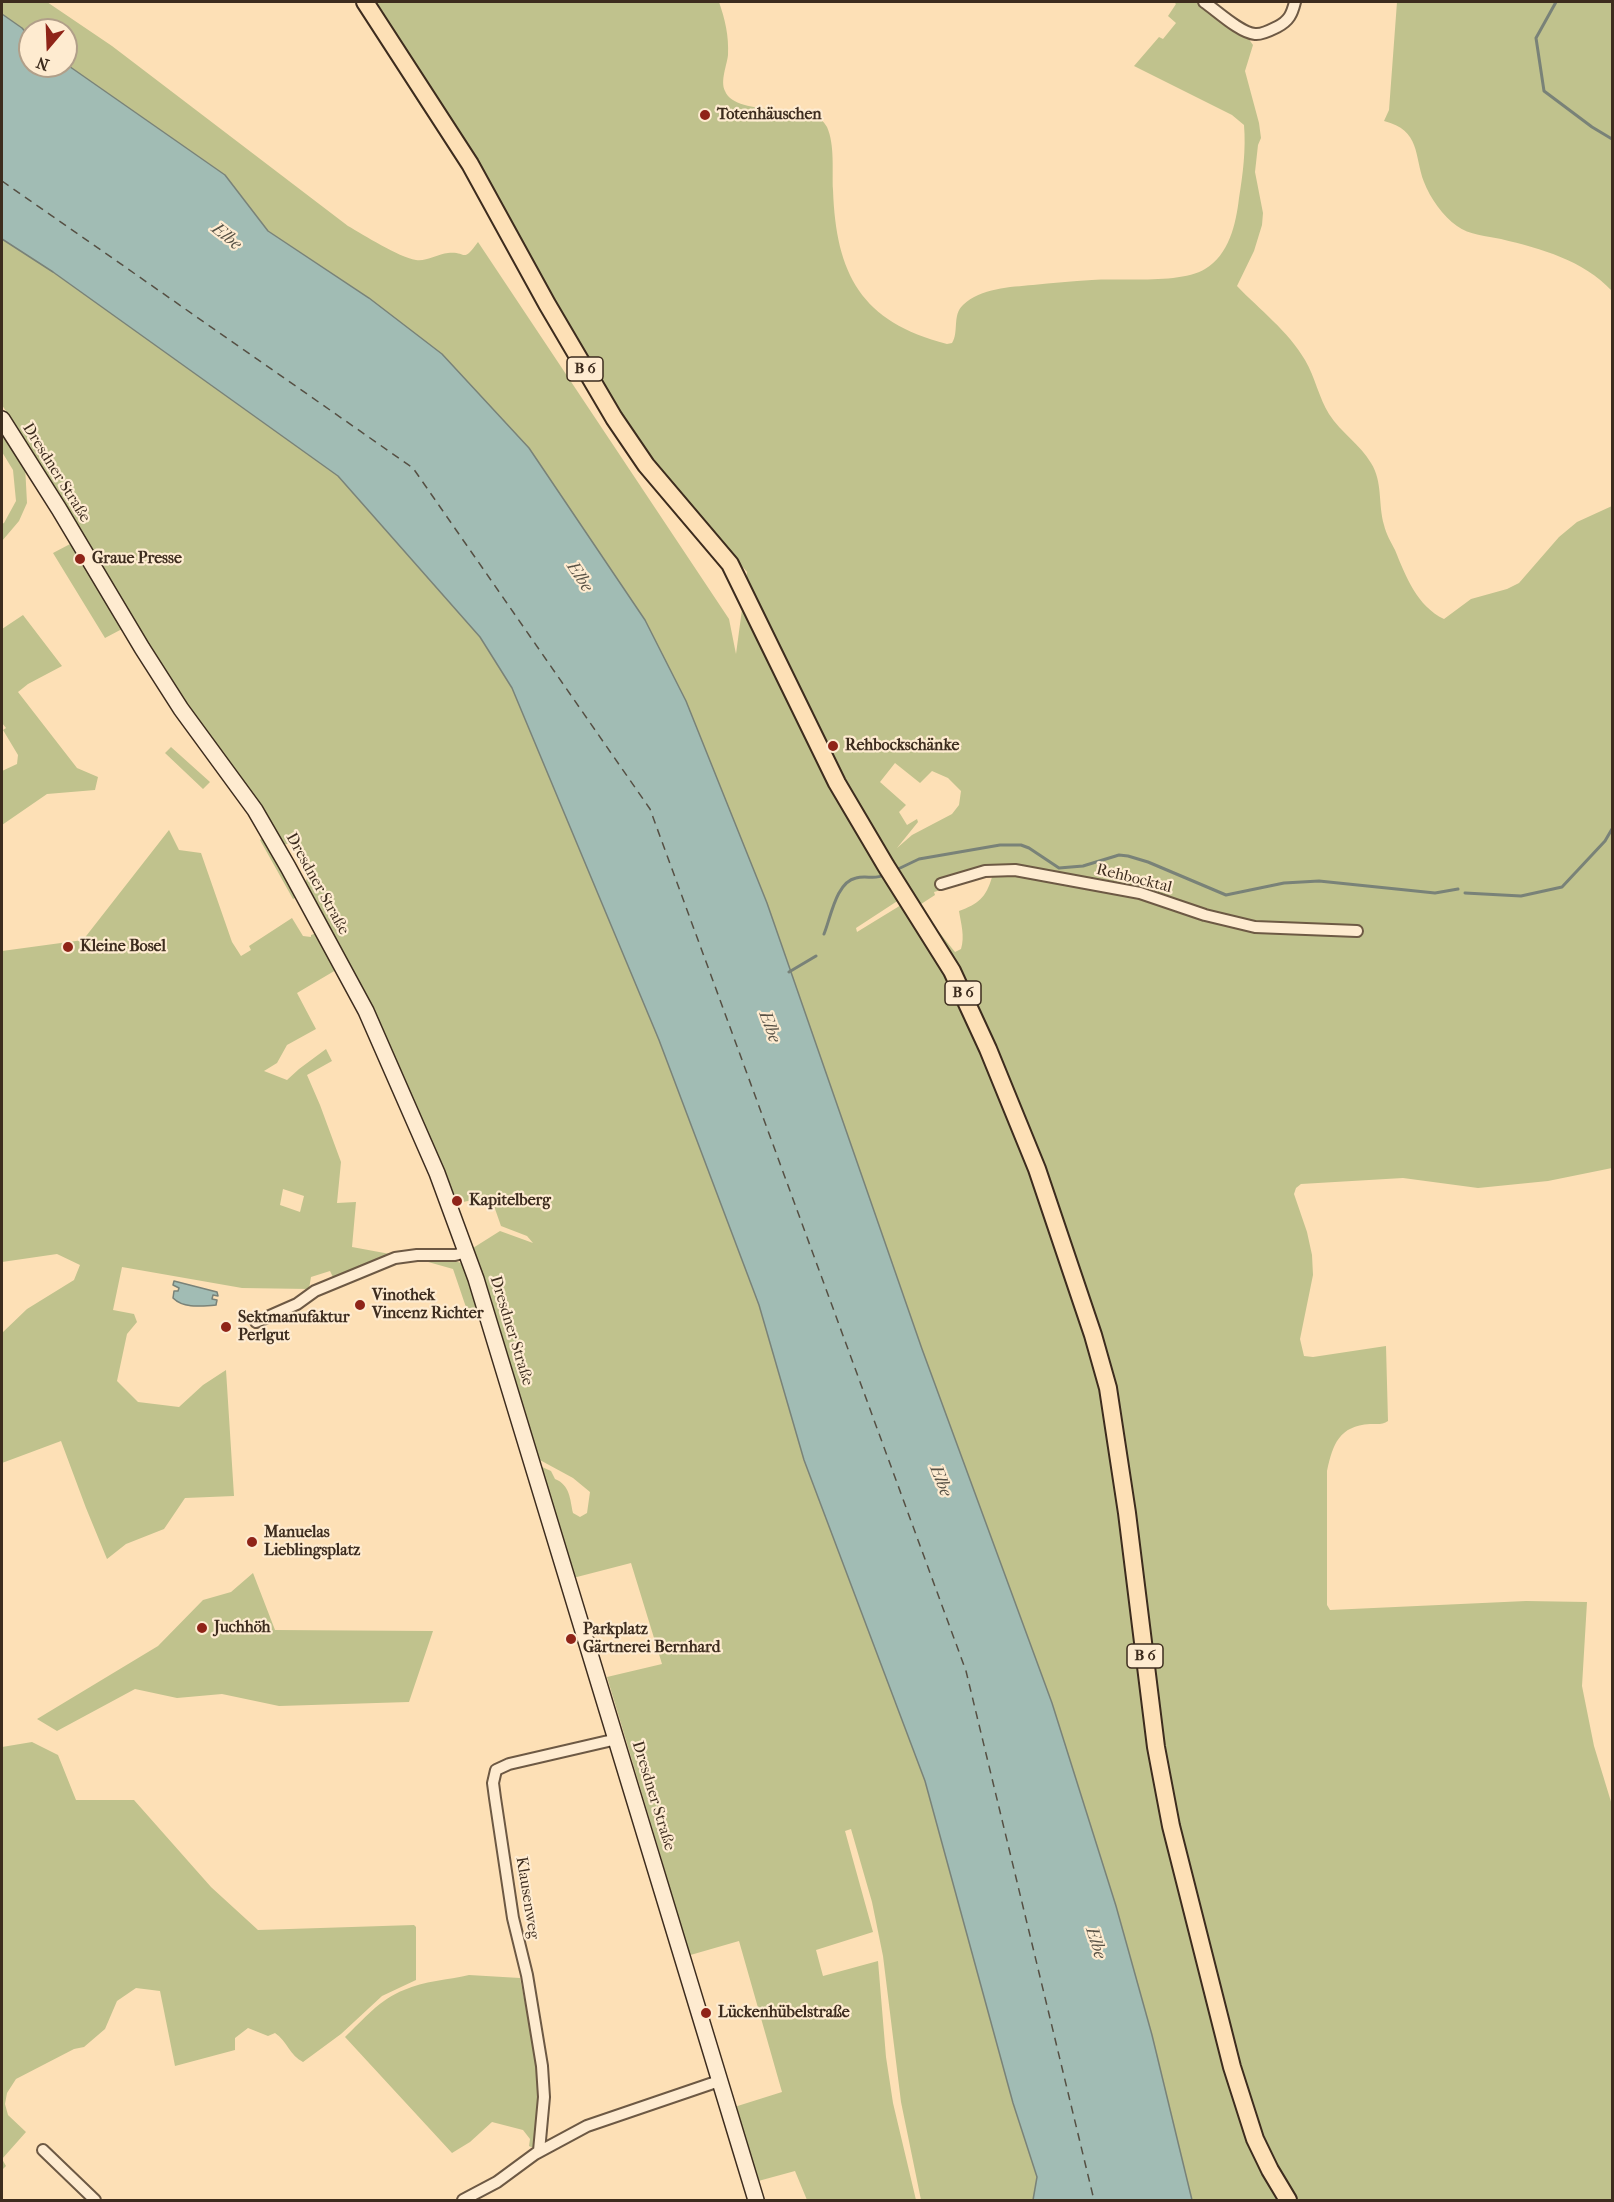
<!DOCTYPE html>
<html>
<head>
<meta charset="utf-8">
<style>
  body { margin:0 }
  #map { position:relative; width:1614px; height:2202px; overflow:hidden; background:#fde0b6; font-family:"IM FELL French Canon",serif }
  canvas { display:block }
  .frame { position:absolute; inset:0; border:3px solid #3d2c1e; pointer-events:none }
  .north { position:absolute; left:18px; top:18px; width:60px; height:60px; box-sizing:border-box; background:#feebd0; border:2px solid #b19f89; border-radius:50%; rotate:199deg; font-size:16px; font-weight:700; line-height:24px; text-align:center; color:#3d2c1e }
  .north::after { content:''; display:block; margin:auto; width:21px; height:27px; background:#8f2418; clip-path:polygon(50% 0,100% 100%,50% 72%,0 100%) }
</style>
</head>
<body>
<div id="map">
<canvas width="1614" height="2202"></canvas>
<div class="frame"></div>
<div class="north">N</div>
</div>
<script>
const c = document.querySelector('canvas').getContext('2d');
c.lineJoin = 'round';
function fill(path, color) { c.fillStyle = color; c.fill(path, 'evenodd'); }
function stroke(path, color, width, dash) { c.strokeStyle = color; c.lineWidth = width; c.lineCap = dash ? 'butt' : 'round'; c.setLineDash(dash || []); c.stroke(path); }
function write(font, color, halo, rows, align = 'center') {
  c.font = font + ' "IM FELL French Canon",serif'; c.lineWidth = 4.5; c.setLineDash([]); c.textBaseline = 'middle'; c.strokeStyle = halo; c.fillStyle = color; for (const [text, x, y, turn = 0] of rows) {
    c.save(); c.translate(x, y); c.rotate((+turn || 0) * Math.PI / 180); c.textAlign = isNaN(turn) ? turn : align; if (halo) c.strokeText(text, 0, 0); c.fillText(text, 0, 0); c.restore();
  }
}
fill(new Path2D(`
  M2 2H47L112 46 348 226C364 235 398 257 416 260 425 262 438 254 448 253 467 251 462 264 478 242L729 619 736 654 747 572 660 473 597 379 511 230 421 107 356 2H719C725 19 729 36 728 55 727 65 720 81 725 91 736 119 816 101 827 127 835 145 832 171 833 190 836 274 861 322 947 344L952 343C959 332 952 315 963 305 981 288 1010 287 1033 285 1052 283 1072 281 1092 280 1121 278 1181 284 1205 269 1229 255 1236 224 1239 198 1243 174 1246 149 1244 125L1232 115 1134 66 1159 37 1163 39 1176 23 1168 16 1176 4 1174 2H1197L1248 38 1253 45 1245 71 1259 123 1261 138 1258 145 1255 172 1263 213 1262 225 1254 251 1237 286C1260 310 1288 331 1305 360 1315 377 1319 398 1329 414 1341 433 1360 444 1371 463 1383 482 1378 504 1384 525 1386 534 1391 542 1395 550 1406 577 1417 606 1444 619L1471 599 1507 589 1519 583 1559 537 1577 522 1612 506V1168L1548 1181 1478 1188 1403 1178 1301 1184 1296 1188 1294 1194 1307 1232 1312 1255 1313 1275 1300 1339 1304 1356 1313 1357 1386 1346 1388 1421C1383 1425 1377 1424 1370 1424 1339 1426 1333 1444 1327 1471V1605L1330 1610 1526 1601 1587 1602 1582 1686 1594 1746 1612 1805V2200H1192L1152 2035 1116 1906 1052 1703 922 1349 767 903 645 620 598 553 369 298 268 231 225 175 66 64V30H30V37L22 28 2 14ZM895 763 920 783 932 771 948 778 961 791 959 805 952 814 912 835 897 848 918 822 917 819 907 825 899 812 906 805 880 782ZM984 877H992C986 898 978 904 959 911 961 924 965 936 961 949L955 952 918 906 935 895 934 892ZM902 898 906 902 857 932 856 928Z
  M1397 2H1612V291C1583 260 1542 249 1501 239 1487 236 1469 235 1457 226 1443 216 1430 198 1424 182 1414 156 1421 130 1384 121L1389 110Z
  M2 239 53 272 338 476 480 637 512 688 659 1040 759 1305 804 1460 925 1781 1013 2103 1037 2177 1033 2200H921L901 2102 883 1956 872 1902 851 1829 845 1831 873 1932 816 1950 823 1976 878 1961 886 2057 893 2103 916 2200H807L795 2171 751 2183 728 2109 782 2092 739 1941 687 1956 661 1857 607 1677 662 1664 631 1563 573 1578 539 1469 542 1467 551 1471 555 1479C570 1485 570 1499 573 1513L580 1517 587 1513 590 1492 573 1478 538 1459 473 1248 500 1231 533 1243 527 1236 501 1226 494 1206 483 1198 458 1203 371 1009 305 883 307 878 294 851 301 847 298 841 283 845 261 808 188 705 130 615 74 518 2 405Z
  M2 428 25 465 27 503 19 521 2 541V524L4 523 16 501 13 470 2 452Z
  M72 543 122 629 105 638 53 553Z
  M23 615 62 666 28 684 18 692 77 768 98 777 95 790 47 794 2 825V771L17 764 18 755 3 730 6 728 2 723V629Z
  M171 747 210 782 203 789 165 753Z
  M169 830 179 850 201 853 232 942 241 956 251 950 249 946 292 918 303 936 311 937V935L317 933 336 970 297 993 316 1029 287 1045 277 1063 264 1071 287 1080 299 1069 326 1049 332 1061 307 1075 320 1105 341 1162 337 1203 356 1202 352 1247 390 1254 335 1281 330 1271 311 1277 309 1289 242 1288 122 1267 113 1310 134 1314 137 1322 127 1334 117 1381 138 1402 179 1407 203 1385 226 1370 234 1496 185 1498 164 1529 126 1544 107 1559 86 1508 61 1441 2 1463V1333L27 1309 74 1280 80 1265 57 1254 2 1262V951L83 940ZM283 1189 304 1196 300 1212 280 1205Z
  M264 837 297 897 293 899 260 840Z
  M414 1258 449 1259 464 1264 482 1316 470 1319 453 1269Z
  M253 1573 275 1630 433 1631 409 1702 279 1706 222 1694 177 1698 135 1689 57 1731 37 1719 158 1646 203 1600 231 1592Z
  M32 1742 58 1755 76 1800H134L211 1887 258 1930 414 1925 416 1927V1980L382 1996 341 2034 303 2062C290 2056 287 2041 275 2033L268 2036 248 2028 235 2038V2050L175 2066 160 1991 136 1988 117 2001 105 2029 84 2047 74 2049 16 2079 7 2093 5 2104 8 2115 26 2132 2 2159 6 2166 2 2170V1747Z
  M469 1975 520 1978 538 2070 541 2103 533 2148 529 2146 530 2139 523 2130 492 2122 470 2142 452 2153 345 2037C363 2020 380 1999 404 1990 424 1981 448 1980 469 1975Z`), '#c0c28d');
const water = new Path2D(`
  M2 14 22 28 30 37V66H66V64L225 175 268 231 369 298 442 354 529 448 645 620 686 701 767 903 922 1349 1052 1703 1116 1906 1152 2035 1192 2200H1033L1037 2177 1013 2103 925 1781 804 1460 759 1305 659 1040 512 688 480 637 338 476 53 272 2 239Z
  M174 1281 217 1292 218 1296 213 1295 212 1299 217 1300 216 1305C202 1306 184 1309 173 1298L174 1291H178L179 1288 173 1285Z`);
fill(water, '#a1bcb4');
stroke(water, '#798278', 1.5);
stroke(new Path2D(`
  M1556 2 1536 38 1544 91 1592 127 1612 139
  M896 870 919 859 1000 845H1021L1029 848 1059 868 1083 866 1119 855 1128 856 1148 862 1226 895 1284 883 1319 881 1435 893 1458 889
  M1465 893 1521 896 1562 887 1605 841 1612 829
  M824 934C831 917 836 882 856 878 866 875 875 880 884 875
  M789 972 816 956`), '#798278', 3);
stroke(new Path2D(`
  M2 181 413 468 650 809 966 1671 1094 2200`), '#565044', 1.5, [8, 6]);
const street = new Path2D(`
  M1204 2C1216 10 1240 33 1255 34 1262 35 1271 30 1277 27 1289 21 1292 14 1295 2
  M941 884 985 871 1015 870 1140 893 1205 915 1255 927 1357 931
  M256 1322 297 1304 315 1291 395 1258 417 1255H455L467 1252
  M43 2150 95 2200
  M535 2154 539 2151 544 2097 542 2066 527 1975 513 1918 495 1798 493 1783 496 1770 509 1764 617 1739
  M463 2200 497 2182 535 2154 587 2126 719 2081`);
const secondary = new Path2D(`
  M2 419 59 509 142 648 181 709 255 810 288 867 366 1011 437 1173 476 1279 756 2200`);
const primary = new Path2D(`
  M365 2 470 164 547 304 614 418 646 465 730 564 837 783 886 866 952 971 988 1049 1037 1169 1093 1335 1108 1388 1127 1513 1156 1747 1171 1826 1232 2067 1255 2139 1270 2170 1288 2200`);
stroke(street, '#6d5944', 14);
stroke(secondary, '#3d2c1e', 18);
stroke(primary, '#3d2c1e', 20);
stroke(street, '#feebd0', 10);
stroke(secondary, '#feebd0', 15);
stroke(primary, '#fde0b6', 16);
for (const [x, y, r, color] of [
  [705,115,6,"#8f2418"],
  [80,559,6,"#8f2418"],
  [833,746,6,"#8f2418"],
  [68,947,6,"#8f2418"],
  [457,1201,6,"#8f2418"],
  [360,1305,6,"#8f2418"],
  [226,1327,6,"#8f2418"],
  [252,1542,6,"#8f2418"],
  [202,1628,6,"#8f2418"],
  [571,1639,6,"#8f2418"],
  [706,2013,6,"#8f2418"]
]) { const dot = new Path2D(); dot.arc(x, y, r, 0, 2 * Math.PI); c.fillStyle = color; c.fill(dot); stroke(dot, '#feebd0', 2); }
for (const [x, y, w] of [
  [585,369,36],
  [963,993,36],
  [1145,1656,36]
]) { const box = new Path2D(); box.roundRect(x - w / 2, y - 12, w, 24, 4.5); c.fillStyle = '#feebd0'; c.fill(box); stroke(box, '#3d2c1e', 1.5); }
write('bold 15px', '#3d2c1e', null, [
  ["B 6",585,369],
  ["B 6",963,993],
  ["B 6",1145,1656]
]);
write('bold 16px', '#3d2c1e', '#feebd0', [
  ["Totenhäuschen",717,115],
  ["Graue Presse",92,559],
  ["Rehbockschänke",845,746],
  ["Kleine Bosel",80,947],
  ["Kapitelberg",469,1201],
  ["Vinothek",372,1296],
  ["Vincenz Richter",372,1314],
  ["Sektmanufaktur",238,1318],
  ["Perlgut",238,1336],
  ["Manuelas",264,1533],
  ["Lieblingsplatz",264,1551],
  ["Juchhöh",214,1628],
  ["Parkplatz",583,1630],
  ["Gärtnerei Bernhard",583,1648],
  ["Lückenhübelstraße",718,2013]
], 'left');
write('16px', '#3d2c1e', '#feebd0', [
  ["Dresdner Straße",56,473,58],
  ["Rehbocktal",1134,879,14],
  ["Dresdner Straße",317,884,61],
  ["Dresdner Straße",511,1331,73],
  ["Dresdner Straße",653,1796,73],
  ["Klausenweg",527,1898,81]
]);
write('italic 18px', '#565044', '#feebd0', [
  ["Elbe",226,237,39],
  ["Elbe",579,577,57],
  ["Elbe",769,1027,70],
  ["Elbe",940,1481,69],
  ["Elbe",1095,1943,73]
]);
</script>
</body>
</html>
